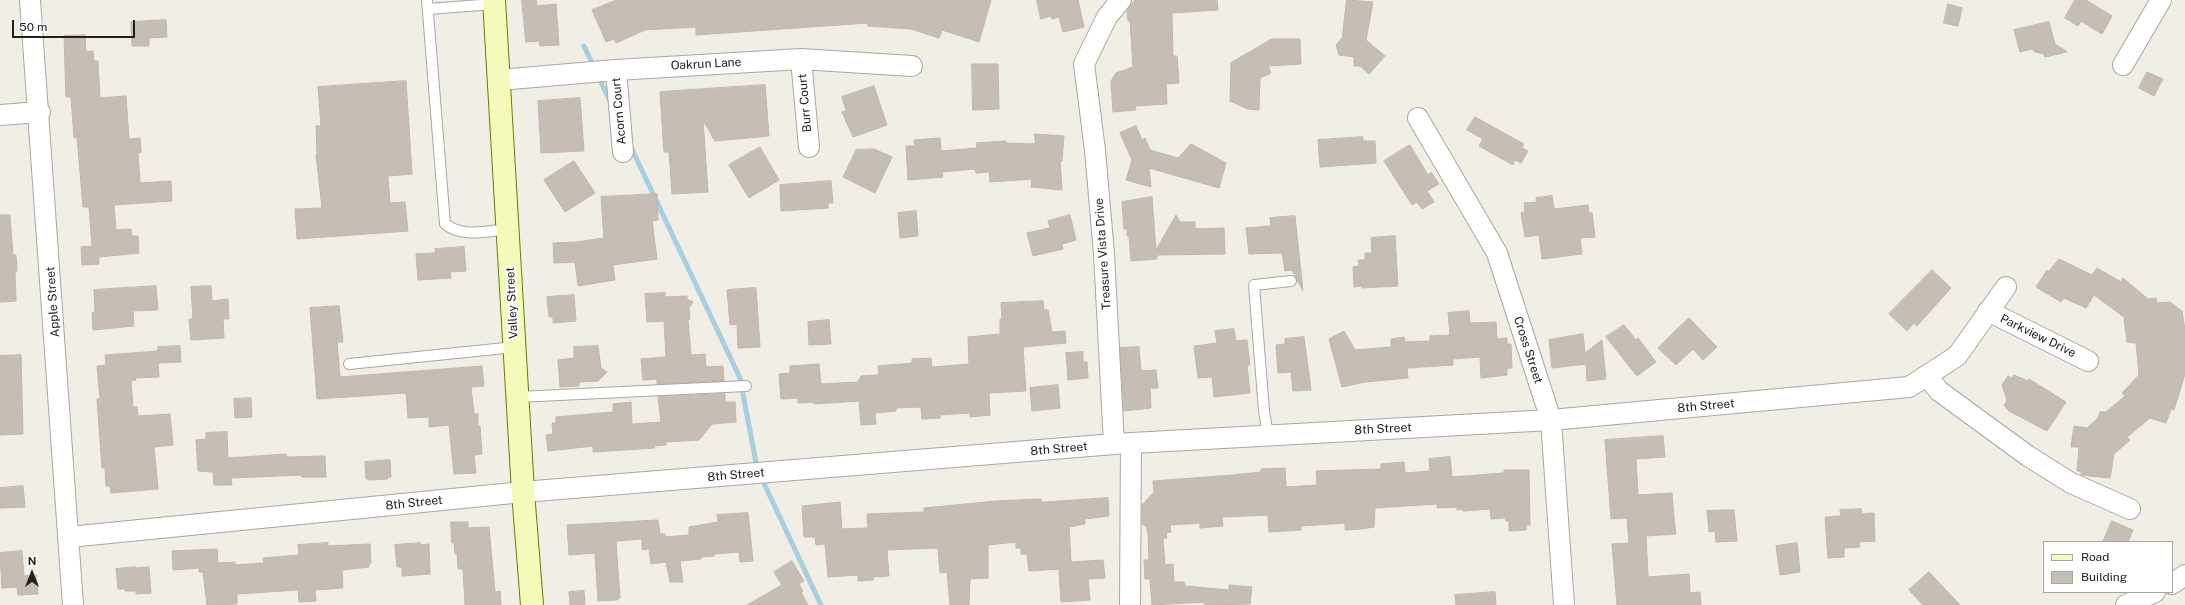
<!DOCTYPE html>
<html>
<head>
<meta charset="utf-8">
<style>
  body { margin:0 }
  #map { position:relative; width:2185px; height:605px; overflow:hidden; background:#f1eee6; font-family:"Public Sans",sans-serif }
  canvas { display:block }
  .legend { position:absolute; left:2043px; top:541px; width:130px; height:52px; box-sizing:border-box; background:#fff; border:1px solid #a6a6a6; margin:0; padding:5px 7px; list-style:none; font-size:12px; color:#202020 }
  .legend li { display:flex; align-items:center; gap:8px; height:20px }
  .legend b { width:20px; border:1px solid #a6a6a6 }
  .north { position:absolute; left:12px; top:553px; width:40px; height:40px; -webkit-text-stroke:3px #fff; paint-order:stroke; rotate:0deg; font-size:11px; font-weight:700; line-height:16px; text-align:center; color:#202020 }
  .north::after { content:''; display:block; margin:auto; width:14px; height:18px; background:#202020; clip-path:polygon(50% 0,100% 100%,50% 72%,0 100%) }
  .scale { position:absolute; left:12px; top:20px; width:123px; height:18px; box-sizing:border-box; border:2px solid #202020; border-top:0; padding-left:5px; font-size:12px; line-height:14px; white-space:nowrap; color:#202020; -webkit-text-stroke:3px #fff; paint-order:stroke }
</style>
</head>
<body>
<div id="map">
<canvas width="2185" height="605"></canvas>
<ul class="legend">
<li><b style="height:5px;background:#f4fbba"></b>Road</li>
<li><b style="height:11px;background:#c6beb5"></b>Building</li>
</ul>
<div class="north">N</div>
<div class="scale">50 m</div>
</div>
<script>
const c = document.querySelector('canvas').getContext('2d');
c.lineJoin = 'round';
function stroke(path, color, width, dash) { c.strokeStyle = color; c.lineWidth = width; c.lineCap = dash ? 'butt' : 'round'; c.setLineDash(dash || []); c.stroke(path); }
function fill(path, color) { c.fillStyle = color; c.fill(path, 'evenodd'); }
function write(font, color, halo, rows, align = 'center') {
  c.font = font + ' "Public Sans",sans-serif'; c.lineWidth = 4; c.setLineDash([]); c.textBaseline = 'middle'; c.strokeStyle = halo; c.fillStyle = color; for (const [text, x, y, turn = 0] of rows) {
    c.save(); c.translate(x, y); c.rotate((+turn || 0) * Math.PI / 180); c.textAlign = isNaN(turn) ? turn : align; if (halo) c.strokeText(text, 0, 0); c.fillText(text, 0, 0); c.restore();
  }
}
stroke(new Path2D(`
  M584 46 594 67
  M598 76 611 103
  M630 145 740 378 757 468
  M761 477 821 605`), '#a6cfdf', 5);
const building = new Path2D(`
  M522 0H536L537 6 556 4 559 45 540 46 539 41 526 42Z
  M617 0H991L979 42 942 30 939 38 911 29 868 26V23L696 35V27L645 30 616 43 614 39 606 42 592 10Z
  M1037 0H1078L1084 27 1063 32 1059 17 1052 19 1051 16 1041 19Z
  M1135 0H1217L1218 10 1172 13 1173 56H1177L1179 83 1166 84 1167 104 1135 106 1136 110 1113 112 1111 81 1116 73 1133 67 1130 21H1128L1127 11Z
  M1347 0 1373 2 1366 40 1385 56 1369 74 1360 66H1354V57L1339 55 1336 45 1342 38Z
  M2075 0H2086L2112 16 2102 34 2081 21 2078 26 2065 18Z
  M1948 4 1962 8 1958 26 1944 23Z
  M166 20 167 37 149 38V46H132L131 22Z
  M2049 22 2055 44 2067 52 2045 57 2044 54 2035 52 2032 49 2020 52 2014 30Z
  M85 35 86 52 93 51 94 61H98L100 98 126 96 129 139 140 138 141 152 138 153 140 183 171 181 172 201 114 205 116 230 131 229 132 236H138L139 253 99 257V264L82 265 81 247 92 246 89 207H83L77 137 74 138 71 97H66L64 36Z
  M1272 39H1300L1301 64 1268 66 1271 73 1260 78 1259 110 1248 109 1230 101 1231 63Z
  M972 64H998L999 109 973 110Z
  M2147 72 2163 79 2154 96 2139 88Z
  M406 81 412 174 388 176 390 203 405 202 408 231 297 239 295 209 322 208 316 155H317L316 126H321L318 87Z
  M765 85 769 136 715 141 703 120 708 192 672 194 669 152H664L660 92Z
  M874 86 887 125 853 137 842 112 846 111 842 97Z
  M580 98 584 151 541 153 538 101Z
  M1475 117 1524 144 1522 148 1528 151 1521 163 1515 160 1513 165 1479 146 1483 139 1467 130Z
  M1136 126 1142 140 1145 138 1150 150 1178 158 1191 144 1226 163 1219 188 1149 168 1151 187 1126 180 1132 160 1120 133Z
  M1035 134 1064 136 1062 161H1060L1062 190 1031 187 1032 179 990 182 989 172 976 173 975 169 942 172 943 177 908 180 906 146H915L914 140 940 138 941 151 977 148 976 143 1006 141V143L1035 144Z
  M1363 137V141H1375L1376 163 1320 167 1318 140Z
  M1410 145 1428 175 1431 172 1439 184 1427 191 1434 202 1422 209 1417 202 1412 205 1384 161Z
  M760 147 779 180 749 198 729 165Z
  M874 149 892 157 875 193 843 177 856 150Z
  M574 161 595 193 565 212 544 180Z
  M831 181 833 203H828V208L781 211 780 185Z
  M657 194 658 220 652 221 657 259 613 265 615 280 578 286 575 262 554 263 553 243 577 242 604 238 601 197Z
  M1552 196 1554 209 1588 205 1589 213H1592L1595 237 1580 238 1582 254 1542 259 1539 235 1525 237 1521 213 1525 212 1524 203 1537 202 1536 198Z
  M1152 197 1156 250 1176 215 1180 222H1195V229L1224 228 1225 254 1157 255V259L1131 261 1129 236H1127V229H1124L1122 202Z
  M916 211 918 236 900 238 898 213Z
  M0 215H10L13 255H16L17 271H15L16 301 0 302Z
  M1070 215 1076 240 1062 244 1063 249 1033 256 1027 233 1050 228 1048 221Z
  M1295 216 1303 291 1292 270 1285 271 1282 253 1249 254 1246 228 1271 226 1270 218Z
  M1395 236 1398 286 1362 288V286L1354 287 1353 267 1359 266 1358 260H1365V253H1372L1371 238Z
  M464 247 466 271 450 272 451 278 418 280 416 254 435 253V249Z
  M2059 259 2092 275 2097 268 2121 282 2123 278 2148 299 2156 298 2157 303 2170 302 2182 311 2185 330V374L2174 410 2171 409 2166 423 2150 418 2127 437 2130 440 2114 454 2110 478 2081 475V471H2077L2079 447H2071L2074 426 2087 428 2098 418 2100 412H2106L2125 396 2122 393 2139 375 2136 343 2127 342 2124 317 2094 295 2086 308 2064 298 2061 302 2036 287 2047 270 2049 271Z
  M1932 270 1951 288 1917 326 1914 323 1907 331 1889 314Z
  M156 286 158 310 133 311 134 326 93 330 92 313 95 312 94 290Z
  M211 286 212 301 228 299 229 319H223L224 338 191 340 189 319H193L191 287Z
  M756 288 760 347 738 348 737 324 730 325 727 290Z
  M665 293V297L687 296V299L693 302 689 308 690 319 688 320 691 355 705 354 706 367 723 366 724 381 657 384V379L643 380 641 359 666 357 664 321 647 322 645 294Z
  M574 295 576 321 553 323V317H549L547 297Z
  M1043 301 1044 310H1048L1052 332 1065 331 1066 343 1023 347 1026 391 989 393 990 415 970 417V413L940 415V418L922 419 921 407 896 408V411L875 413 876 424 861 425 859 401 814 404V402L798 403V398L781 399 779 374 790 373V366L819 364 821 384 858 382 861 376 879 375 878 366 912 363V359L931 358 932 367 969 364 968 337 1000 334V319H1002L1001 303Z
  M339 306 343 342H337L340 377 482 366 484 386 471 387 474 414H478V426H480L482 454 474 455 476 473 454 474 449 425 429 427V417L408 418 406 393 317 399 310 308Z
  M1469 311 1470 323 1496 322 1497 339 1507 338V344H1511L1512 368H1507V375L1481 378 1480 357 1453 359V365L1407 368 1408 378 1365 382 1342 387 1329 339 1344 331 1355 350 1391 347V339L1404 337 1405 342 1430 341V336L1450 335 1448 313Z
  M1689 318 1717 347 1703 360 1693 349 1676 365 1658 348Z
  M829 320 831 344 809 345 808 322Z
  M1624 325 1636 340 1638 338 1656 362 1637 376 1606 337Z
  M1234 329 1236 341 1247 340 1250 365H1247L1250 393 1214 397 1212 377 1198 378 1194 346 1217 343 1215 331Z
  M1583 334 1585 353 1602 340 1606 379 1587 381 1586 364 1552 368 1549 340Z
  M1304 337 1311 390 1293 391 1291 372 1278 373 1276 345 1285 344V339Z
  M180 346 181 362 158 363 159 377 135 378 136 380 131 381 133 407H137L138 416 170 414 173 445 154 447 158 489 111 493 110 486H106L105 468H102L97 399H100L97 366 106 365 105 355 158 351V347Z
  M598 346 601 368 607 372 598 381 579 382V386L560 387 558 360 574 358V347Z
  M1139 347 1141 371 1156 370 1158 388H1150L1151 408 1124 411 1120 348Z
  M1083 352V362H1087L1088 378 1068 380 1066 353Z
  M21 355 23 434 0 435V356Z
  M2014 375 2028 381 2029 379 2066 402 2047 431 2009 411 2004 405 2007 400 2002 385 2008 376 2012 378Z
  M1058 385 1060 408 1032 411 1030 388Z
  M725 394V402H735L736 422 712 424 699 440 666 442V445L654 446 655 448 593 452V446L548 451 546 435 553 434 552 423H556V417L613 412V404L631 402 632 424 661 422 658 397Z
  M251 398 252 417 235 418 234 399Z
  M227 432 228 458 286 454 287 457 325 456 326 477H302L301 475 231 478 232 485H214L213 472 198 471 196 440 206 439V433Z
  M1663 436 1665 457 1636 459 1638 495 1672 493 1674 518 1676 534 1646 536 1648 577 1689 574 1690 593 1700 592 1701 605H1617L1612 544 1629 543 1627 518 1611 519 1605 440Z
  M1450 457 1452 477 1504 473V470H1529L1530 525H1526V530L1509 531V521H1506L1505 518 1491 519 1490 509 1463 511V509L1457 510V507L1437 508V504L1375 508 1374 527 1361 529 1345 530V523L1301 526V530L1269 532 1268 515 1222 517 1223 526 1200 528V523L1170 525 1171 532 1166 533 1167 538H1163L1165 565 1173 564 1174 582H1184L1185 586 1229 590V585L1252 587 1250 604 1204 605 1205 602 1152 605 1150 579H1145L1144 560H1149L1148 534 1146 526 1142 524V505L1154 492 1153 481 1233 475 1261 472V469L1285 468 1286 487 1317 485 1316 471 1381 469V464L1404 462 1405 473 1430 471 1429 459Z
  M390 460 391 477H388V479L369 480V479H366L365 462Z
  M23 486 25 507 0 508V488Z
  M1108 498 1109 516 1085 519V524L1069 527 1071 562 1103 560 1105 578 1088 579 1090 600 1061 602 1059 569 1029 571 1027 554H1021V548H1016V542L988 545V578L970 579 969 605H950L947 572 940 573 938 548 887 550 889 576 873 577V580L858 581V575L828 577 825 544 816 545 815 537H804L802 506 840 502 842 529 868 528 867 514 924 512V508L996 501 1041 499V502Z
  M1861 509 1862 514 1874 513 1875 541 1859 542 1860 547 1844 548V557L1828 558 1825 517 1841 516 1840 510Z
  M1724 510H1734L1737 541 1716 542 1715 531 1709 532 1707 511Z
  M748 513 753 561 740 562 739 552 714 554V556L701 557V559L680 561 683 582H670L666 562 651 564 649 549 642 550V539L616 541 620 598 617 600 598 601 595 553 569 555 567 525 658 520 660 534H665V537L689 535V527L718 522 717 515Z
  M2112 521 2133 530 2128 542H2103Z
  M451 522H468V528L489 527 495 592 500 591 501 605H465L463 569H458L457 553 455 554 454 543H452Z
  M328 543V546L370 544 371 563 369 564V567L342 570 343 588 315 590 316 601 299 602 298 590 237 594V604L207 605 203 572H199V568L173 570 172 551 217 549 218 563 235 562V565L264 563 263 558 299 555 298 545Z
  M420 543V545L429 544 430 574 402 576V567H397L395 545Z
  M1797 543 1800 572 1780 575 1776 546Z
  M22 551 24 576 36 575 38 594 18 595 17 587 2 588 0 553Z
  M792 561 804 581 799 584 803 591 801 592 808 605H747L782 585 774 572Z
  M135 567V568L149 567 151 593 136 594V591H125V589H118L116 569Z
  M1929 572 1960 605H1923L1909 590Z
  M584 591 585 605H570L569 592Z
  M1495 592 1496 605H1456L1455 595Z`);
fill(building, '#c6beb5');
stroke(building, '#c3b6a8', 1);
const lane = new Path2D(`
  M427 0 445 224C463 238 487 231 508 229
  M428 9 494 4
  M349 364 515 347
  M518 397 746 386
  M1268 435 1264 411 1254 285 1291 281`);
const street = new Path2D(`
  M30 0 73 605
  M801 59 809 147
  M2123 65 2161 0
  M616 70 623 152
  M499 80 616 70 801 59 912 66
  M0 115 40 112
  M1418 118 1497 253 1551 420 1564 605
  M1988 311 2088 361
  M1927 376 1939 391 2028 456 2071 483 2130 509
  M1114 444 1104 254 1095 150 1084 64 1107 17 1121 0
  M69 537 523 492 1114 444 1551 420 1909 387 1957 356 2006 287
  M2172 584 2185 575
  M1130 605 1131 443
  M2126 605 2155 592`);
const secondary = new Path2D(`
  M494 0 523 492 532 605`);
stroke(lane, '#a7a7a7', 12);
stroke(street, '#a7a7a7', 22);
stroke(secondary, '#677c03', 24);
stroke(lane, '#fff', 10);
stroke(street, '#fff', 20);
stroke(secondary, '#f4fbba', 22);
write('12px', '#202020', '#fff', [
  ["Oakrun Lane",706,64,-3],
  ["Burr Court",805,103,-95],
  ["Acorn Court",619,111,-95],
  ["Treasure Vista Drive",1103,254,-94],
  ["Apple Street",53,302,-94],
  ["Valley Street",512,303,-93],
  ["Parkview Drive",2038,336,26],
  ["Cross Street",1528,350,72],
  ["8th Street",1706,406,-5],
  ["8th Street",1383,429,-3],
  ["8th Street",1059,449,-5],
  ["8th Street",736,475,-5],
  ["8th Street",414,503,-6]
]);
</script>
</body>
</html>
